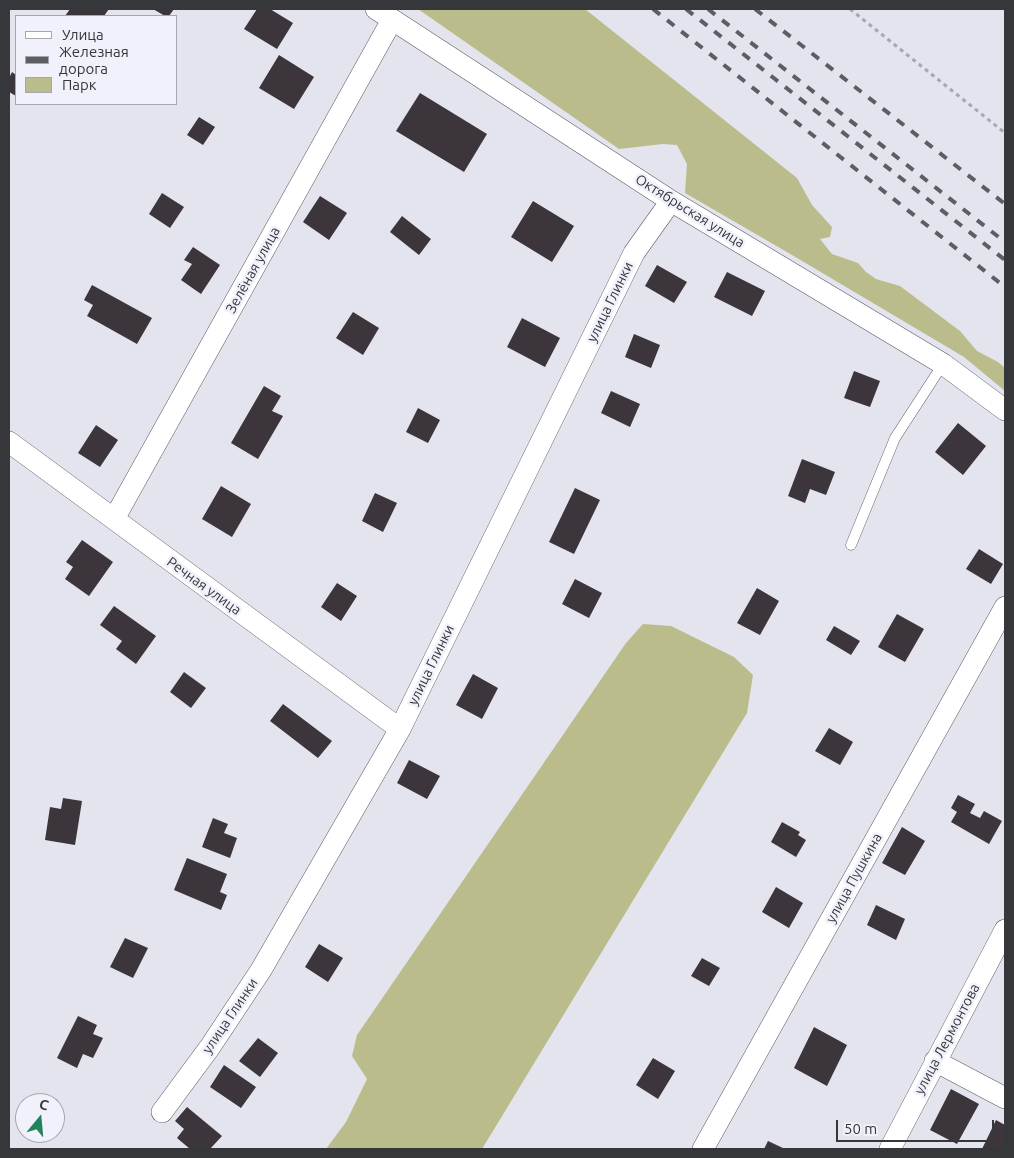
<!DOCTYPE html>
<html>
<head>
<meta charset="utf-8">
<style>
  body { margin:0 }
  #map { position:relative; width:1014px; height:1158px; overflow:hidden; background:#e3e4ee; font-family:Ubuntu,sans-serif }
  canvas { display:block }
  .frame { position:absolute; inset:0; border:10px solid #36373a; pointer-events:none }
  .legend { position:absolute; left:15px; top:15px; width:162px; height:90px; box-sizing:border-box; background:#f0f1fb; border:1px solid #a6a7ae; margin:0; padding:6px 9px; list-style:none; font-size:15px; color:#36373a }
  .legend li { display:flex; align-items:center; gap:10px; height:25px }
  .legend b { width:25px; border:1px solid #a6a7ae }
  .north { position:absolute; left:15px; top:1093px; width:50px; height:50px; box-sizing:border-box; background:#f0f1fb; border:1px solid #a6a7ae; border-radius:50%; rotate:17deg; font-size:14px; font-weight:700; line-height:20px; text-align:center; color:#36373a }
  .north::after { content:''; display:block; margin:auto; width:18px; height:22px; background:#1f835d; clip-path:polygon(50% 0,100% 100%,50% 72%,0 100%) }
  .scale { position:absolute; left:836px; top:1120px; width:158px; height:22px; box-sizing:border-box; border:2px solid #36373a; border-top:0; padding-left:6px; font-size:15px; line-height:18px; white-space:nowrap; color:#36373a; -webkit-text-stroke:4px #f0f1fb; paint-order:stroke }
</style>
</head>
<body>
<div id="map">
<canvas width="1014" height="1158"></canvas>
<div class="frame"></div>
<ul class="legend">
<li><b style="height:6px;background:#fff"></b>Улица</li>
<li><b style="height:6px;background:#5d5e63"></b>Железная дорога</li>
<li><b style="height:14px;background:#babd8b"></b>Парк</li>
</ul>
<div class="north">С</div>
<div class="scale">50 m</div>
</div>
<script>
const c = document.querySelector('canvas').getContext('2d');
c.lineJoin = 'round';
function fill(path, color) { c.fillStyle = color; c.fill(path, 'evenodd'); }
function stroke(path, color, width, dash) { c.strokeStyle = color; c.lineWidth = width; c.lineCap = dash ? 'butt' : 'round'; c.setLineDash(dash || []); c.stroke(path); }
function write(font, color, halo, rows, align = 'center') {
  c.font = font + ' Ubuntu,sans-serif'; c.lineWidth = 5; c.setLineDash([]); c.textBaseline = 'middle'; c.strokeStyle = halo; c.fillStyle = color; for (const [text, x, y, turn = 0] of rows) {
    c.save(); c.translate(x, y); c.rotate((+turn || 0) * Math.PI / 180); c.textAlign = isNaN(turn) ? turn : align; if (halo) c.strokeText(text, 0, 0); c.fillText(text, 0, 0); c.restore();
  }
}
fill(new Path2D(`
  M418 9H585L797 178 812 205 832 227 830 237 820 239 832 254 858 263 866 272 876 279 900 286 960 331 977 351 998 362 1005 368V391L964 357 792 255 685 193 687 164 677 145 663 144 619 149Z
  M643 624 671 626 734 657 753 675 747 713 482 1149H326L346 1122 367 1079 352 1056 357 1035 626 643Z`), '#babd8b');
fill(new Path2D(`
  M70 9H109L104 16H65Z
  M153 9H174L169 16H165Z
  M257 9H270L293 23 277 49 244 29Z
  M279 55 314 77 294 109 259 88Z
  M12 72 16 75V96L9 92V78Z
  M420 93 487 134 464 172 396 131Z
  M199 117 215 127 203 145 187 135Z
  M162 193 184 207 170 228 149 214Z
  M320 196 347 213 329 240 303 222Z
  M533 201 574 226 552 262 511 237Z
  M402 216 431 239 419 255 390 232Z
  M193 247 220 265 201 294 181 280 192 264 184 260Z
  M657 265 687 282 674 303 645 286Z
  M727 272 765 291 752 316 714 297Z
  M92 285 152 318 137 344 87 316 93 305 84 300Z
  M353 312 379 328 363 355 336 338Z
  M522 318 560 338 545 367 507 347Z
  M634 334 660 345 651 368 625 357Z
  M854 371 880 381 870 407 844 398Z
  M264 386 281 396 272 411 283 416 258 459 231 443Z
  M611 391 640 404 630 427 601 413Z
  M418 408 440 420 428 443 406 432Z
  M958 423 986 446 963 475 935 452Z
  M96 425 118 440 100 467 78 453Z
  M802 459 835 472 826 495 810 489 805 503 788 496Z
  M221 486 251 504 232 537 202 519Z
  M575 488 600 500 574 554 549 542Z
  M375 493 397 503 383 532 362 521Z
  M82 540 113 562 89 596 65 579 73 567 66 562Z
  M979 549 1003 564 991 584 966 569Z
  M575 579 602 593 589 618 562 604Z
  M337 583 357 596 341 621 321 607Z
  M757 588 779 601 760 635 737 623Z
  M114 606 156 636 136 664 116 649 122 641 100 625Z
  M897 614 924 629 905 662 878 647Z
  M834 626 860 641 851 655 826 640Z
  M184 672 206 688 191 708 170 692Z
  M473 674 498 688 482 719 456 705Z
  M283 704 332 741 318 758 270 721Z
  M829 728 853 742 840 765 815 751Z
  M409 760 440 776 427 799 397 783Z
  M958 795 975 804 970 813 980 818 984 811 1002 821 989 844 951 822 957 812 951 808Z
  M63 798 82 801 75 845 45 840 50 807 61 809Z
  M213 818 228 824 224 833 237 838 230 858 202 847Z
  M782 822 800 832 798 835 806 840 796 857 771 842Z
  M902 827 925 841 905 875 882 863Z
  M187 858 227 874 220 892 227 895 221 910 174 890Z
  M776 887 803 903 789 928 762 912Z
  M876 905 905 919 896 940 867 925Z
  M125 938 148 948 133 978 110 967Z
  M319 944 343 958 328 982 305 967Z
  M702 958 720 968 709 986 691 976Z
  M78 1016 97 1025 93 1034 103 1038 93 1058 83 1054 77 1068 57 1058Z
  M814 1027 847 1045 827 1086 794 1068Z
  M258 1038 278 1053 260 1077 239 1061Z
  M653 1058 675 1071 658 1099 636 1085Z
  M224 1065 256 1087 241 1108 210 1087Z
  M951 1089 979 1104 957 1144 930 1130Z
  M187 1107 222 1136 210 1149H190L177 1138 184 1129 175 1121Z
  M996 1120 1005 1125V1149H982Z
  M768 1141 785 1149H764Z`), '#3c353b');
const lane = new Path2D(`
  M851 545 895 438 943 364`);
const street = new Path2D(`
  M376 9 671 201 943 364 1005 410
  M9 442 400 729
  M114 519 392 20
  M935 1061 1005 1098
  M162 1112 210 1047 261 970 400 729 634 253 671 201
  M703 1149 1005 607
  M890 1149 1005 930`);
stroke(lane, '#5a5a63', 11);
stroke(street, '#5a5a63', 22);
stroke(new Path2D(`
  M850 9 1005 133`), '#a7a8b0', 3, [4, 4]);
stroke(lane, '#fff', 10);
stroke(street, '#fff', 21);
stroke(new Path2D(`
  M653 9 1005 287
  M686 9 1005 260
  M708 9 1005 242
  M755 9 1005 204`), '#5d5e63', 4, [9, 9]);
write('14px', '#36373a', '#f0f1fb', [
  ["Октябрьская улица",690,211,32],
  ["Зелёная улица",253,270,-61],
  ["улица Глинки",610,302,-64],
  ["Речная улица",204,586,36],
  ["улица Глинки",431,665,-64],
  ["улица Пушкина",854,878,-61],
  ["улица Глинки",230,1016,-56],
  ["улица Лермонтова",947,1039,-62]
]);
</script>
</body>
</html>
